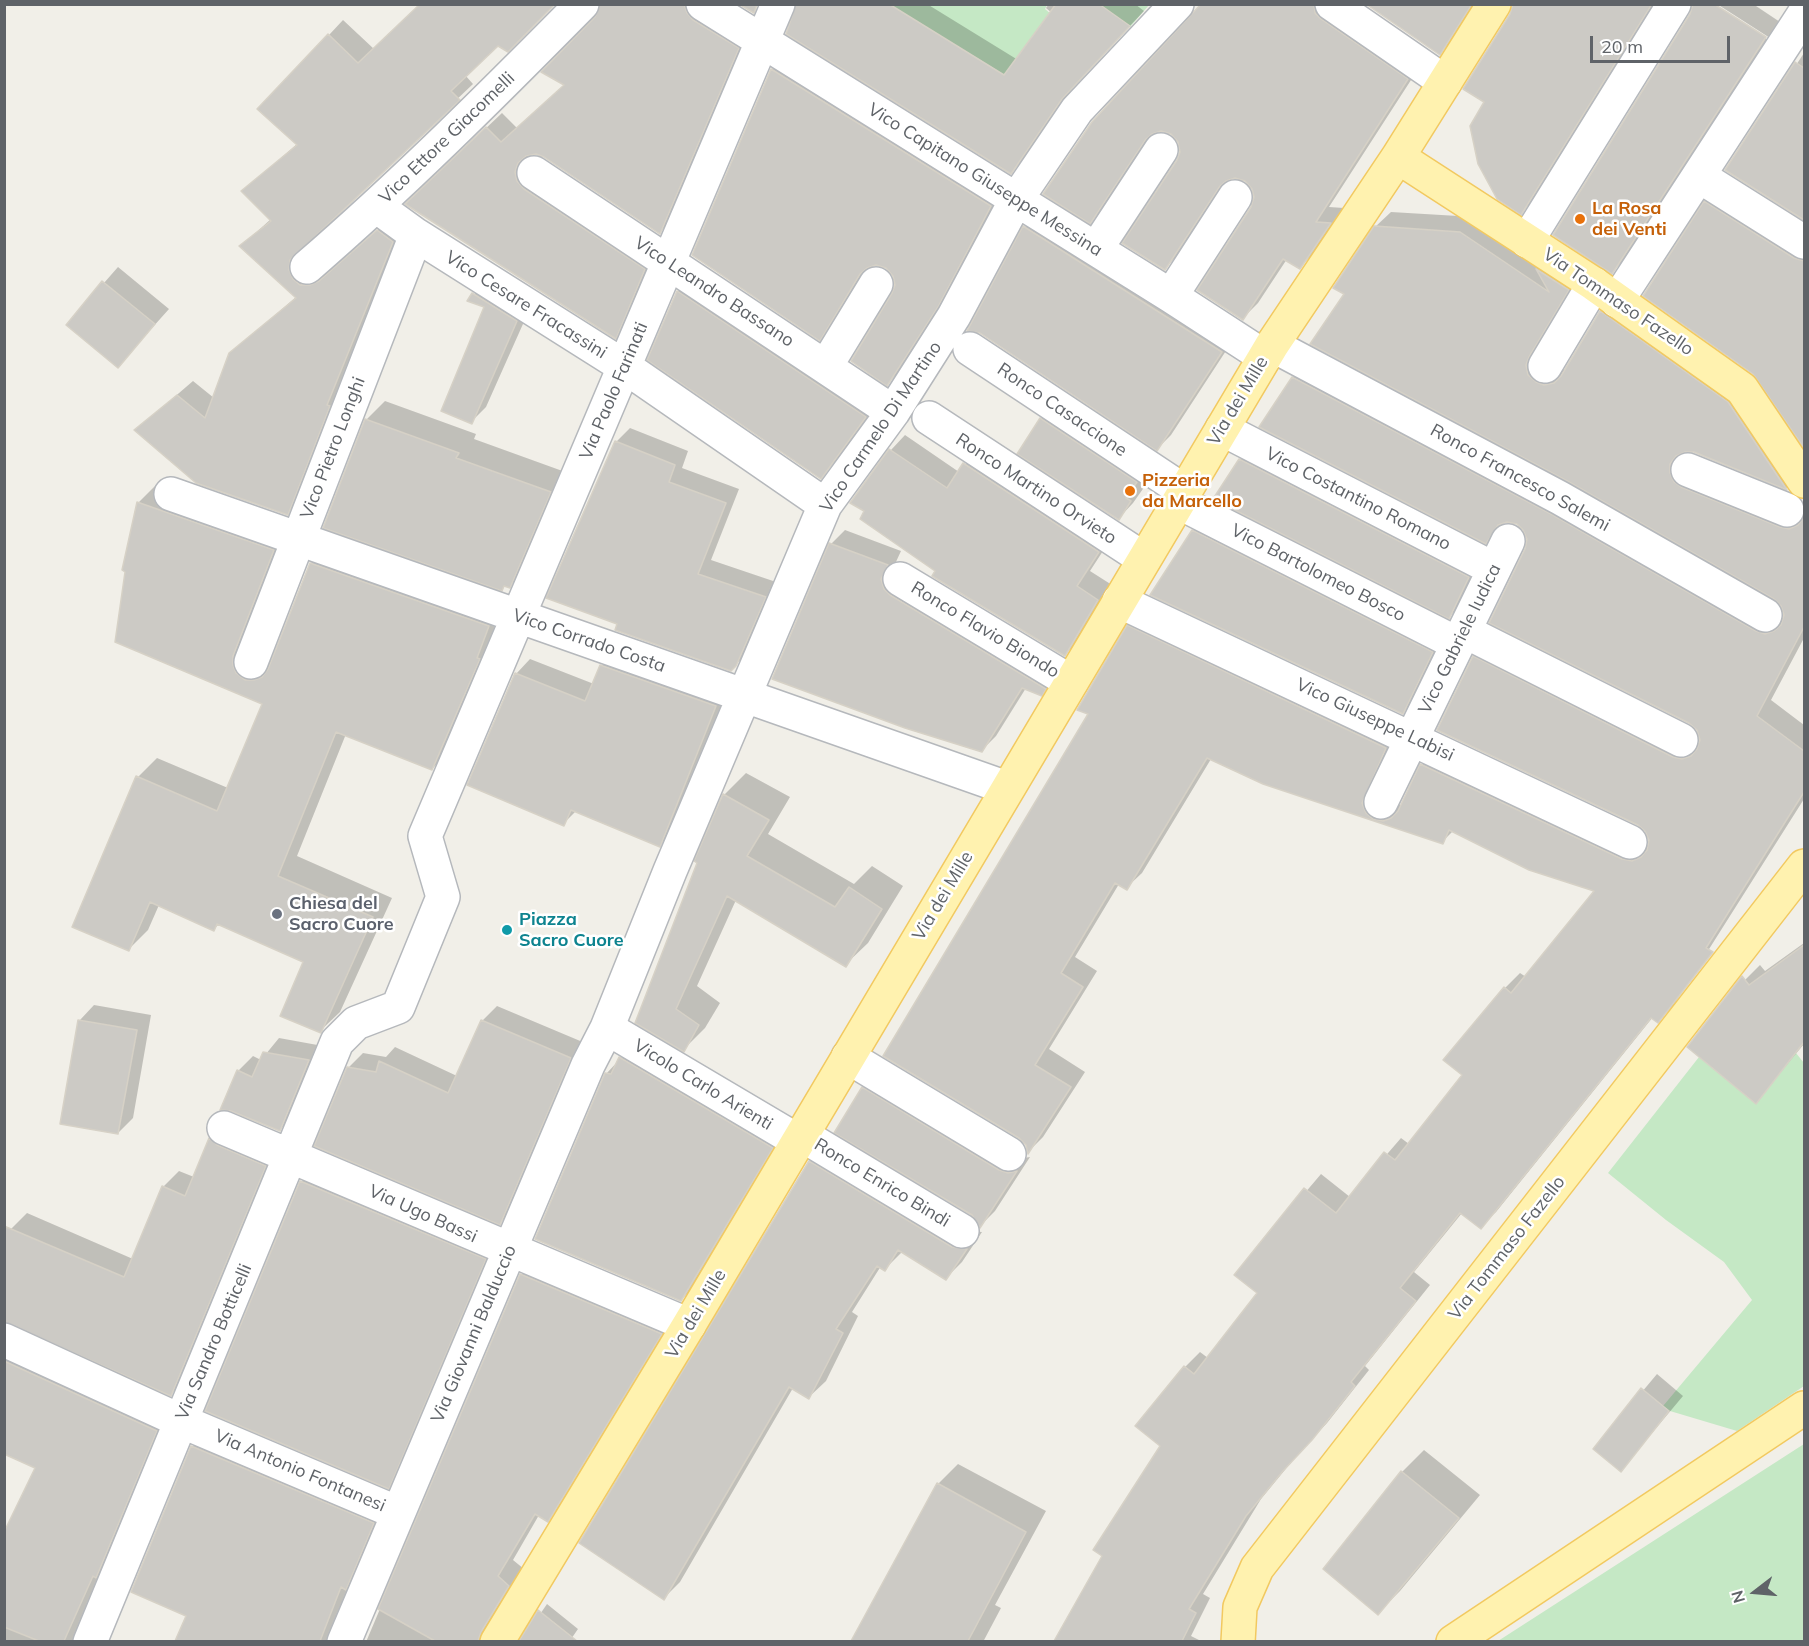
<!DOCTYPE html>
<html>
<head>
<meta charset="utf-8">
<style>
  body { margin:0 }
  #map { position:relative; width:1809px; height:1646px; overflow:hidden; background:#f1efe8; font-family:Mulish,sans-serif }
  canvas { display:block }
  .frame { position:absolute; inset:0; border:6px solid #5f6368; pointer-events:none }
  .north { position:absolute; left:1725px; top:1562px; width:60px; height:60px; -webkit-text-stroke:4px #fff; paint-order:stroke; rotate:254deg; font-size:16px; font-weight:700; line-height:24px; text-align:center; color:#5f6368 }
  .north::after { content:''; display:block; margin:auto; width:21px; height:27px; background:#5f6368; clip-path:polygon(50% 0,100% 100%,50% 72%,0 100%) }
  .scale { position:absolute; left:1590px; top:36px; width:140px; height:27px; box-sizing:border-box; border:3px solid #5f6368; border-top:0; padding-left:8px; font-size:18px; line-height:21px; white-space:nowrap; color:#5f6368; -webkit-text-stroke:4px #fff; paint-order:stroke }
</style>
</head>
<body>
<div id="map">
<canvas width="1809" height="1646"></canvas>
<div class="frame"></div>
<div class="north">N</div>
<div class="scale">20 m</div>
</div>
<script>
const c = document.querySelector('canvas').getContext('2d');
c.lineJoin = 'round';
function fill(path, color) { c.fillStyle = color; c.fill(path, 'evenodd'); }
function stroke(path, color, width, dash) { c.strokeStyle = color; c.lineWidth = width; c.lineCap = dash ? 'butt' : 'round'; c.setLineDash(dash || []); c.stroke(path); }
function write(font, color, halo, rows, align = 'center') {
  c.font = font + ' Mulish,sans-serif'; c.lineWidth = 5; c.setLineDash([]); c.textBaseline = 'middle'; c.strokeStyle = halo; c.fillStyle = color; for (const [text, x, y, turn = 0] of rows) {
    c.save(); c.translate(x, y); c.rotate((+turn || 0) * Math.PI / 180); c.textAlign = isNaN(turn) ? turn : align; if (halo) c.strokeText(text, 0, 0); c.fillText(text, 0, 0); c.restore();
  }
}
fill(new Path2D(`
  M889 5H1047L1045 9 1051 14 1005 75Z
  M1099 5H1149L1130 27Z
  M1796 1053 1804 1063V1386L1737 1431 1670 1411 1663 1406 1752 1300 1724 1262 1666 1220 1608 1173 1699 1057 1756 1103Z
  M1804 1444V1641H1498Z`), '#c5e8c5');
fill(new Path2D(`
  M421 4H555L508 50 498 44 465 75 473 84 304 245 303 255 326 271 336 267 393 216 407 226 302 498 287 513 136 430 193 381 214 398 230 354 296 297 241 246 271 219 243 191 297 144 260 109 343 20 374 49Z
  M602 4H710L753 33 674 218 660 232 545 156 535 153 530 155 531 166 659 254 630 322 615 337 422 189 502 113 517 128 566 85Z
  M797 4H927L1018 60 1052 13 1046 8 1049 4H1135L1144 11 1076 83 1026 157 1011 172Z
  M1205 4H1337L1422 63 1329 207 1344 208 1315 252 1300 267 1287 259 1258 303 1243 318 1255 197 1253 188 1245 180 1235 177 1229 178 1180 253 1165 268 1181 152 1179 141 1172 133 1162 130 1155 131 1105 206 1090 222Z
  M1368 4H1477L1455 38 1439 54Z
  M1514 4H1656L1536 197 1521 213 1486 101Z
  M1711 4 1768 40 1627 257 1612 272 1691 15Z
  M1717 4H1753L1780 22 1770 38Z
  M789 53 1007 189 954 288 904 367 887 384 896 285 894 275 887 267 871 265 836 322 819 339 694 255 772 69Z
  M1804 53V218L1727 170Z
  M1721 187 1804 240V446L1759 377 1705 202Z
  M1391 212 1475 217 1583 274 1562 370 1567 369 1601 312 1616 297 1743 387 1802 474 1787 488 1695 451 1685 450 1684 456 1796 513 1804 514V638L1771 700 1804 725V799L1673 1006 1658 1021 1653 1017 1496 1212 1480 1227 1462 1213 1414 1272 1430 1285 1365 1366 1369 1370 1327 1423 1298 1454 1261 1499 1203 1594 1210 1598 1191 1636 1203 1642H1057L1162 1446 1185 1367 1200 1352 1208 1358 1259 1293 1236 1274 1321 1174 1350 1197 1401 1138 1409 1144 1464 1075 1505 988 1520 973 1526 977 1597 890 1453 831 1442 842 1263 783 1211 759 1142 873 1126 888 1119 884 1075 957 1097 971 1049 1049 1085 1072 1043 1137 1029 1151 1027 1145 1020 1137 1090 713 1128 626 1144 611 1401 732 1389 804 1402 805 1422 765 1437 749 1638 844 1649 846 1650 840 1646 830 1474 657 1489 642 1688 742 1698 744 1701 739 1698 729 1526 550 1528 539 1524 529 1517 523 1504 522 1486 542 1293 378 1308 362 1771 616 1784 618 1782 604 1346 294 1375 227Z
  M1039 213 1235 337 1171 435 1157 449 981 332 969 330 1025 227Z
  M118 267 169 309 118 366 68 324Z
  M693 277 880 401 835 462 820 477 649 359 678 291Z
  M488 279 531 306 486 407 471 422 486 307 469 300Z
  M385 401 476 434 474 439 568 473 528 567 510 586 506 585 502 589 366 420Z
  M1056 404 1150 467 1140 483 1145 486 1133 503 1119 518 1041 419Z
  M630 428 688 451 682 468 739 489 711 560 779 583 750 651 735 665 548 597 616 442Z
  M905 435 959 472 978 449 1112 537 1090 571 1112 585 1079 640 1065 655 937 570 852 502 891 450Z
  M1250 450 1478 567 1459 607 1449 617 1240 460Z
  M158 483 293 530 265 661H273L311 563 330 544 507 606 452 749 432 769 346 734 297 856 392 898 340 1012 320 1031 305 961 220 923 214 929 159 905 148 930 128 950 138 777 157 758 228 788 264 703 116 641 138 503Z
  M1204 520 1443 641 1413 702 1403 712 1193 531Z
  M845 530 901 551 895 564 1055 680 1041 694 1026 688 996 736 982 750 774 678 831 544Z
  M616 651 730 691 674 831 660 845 577 810 563 824 516 674 530 659 594 684 602 666Z
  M746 773 790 797 768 834 854 884 872 866 903 886 868 943 845 965 736 900 697 986 720 1003 705 1028 683 1050 637 1022 724 795Z
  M1804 943V1044L1756 1102 1743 982 1760 965 1765 971Z
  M94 1005 151 1015 133 1118 118 1133 80 1020Z
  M497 1006 585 1043 515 1208 500 1223 348 1068 363 1053 386 1057 395 1047 457 1076 482 1021Z
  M279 1038 323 1046 294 1115 280 1130 238 1071 253 1056 261 1060Z
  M635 1043 786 1133 696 1285 681 1300 606 1074Z
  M878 1073 1024 1158 1030 1157 995 1211 980 1226 863 1088Z
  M226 1124 281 1150 187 1378 171 1394 11 1229 27 1213 133 1259 163 1187 179 1171 194 1177 210 1139Z
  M826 1145 969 1231 982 1232 962 1262 946 1278 903 1251 885 1269 881 1266 852 1312 858 1316 826 1381 809 1397 793 1388 680 1582 664 1598 810 1162Z
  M318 1165 501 1242 405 1470 388 1487 207 1410 301 1182Z
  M537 1259 676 1318 563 1504 547 1520 539 1515 513 1560 524 1569 495 1642H366L521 1275Z
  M4 1335 172 1414 72 1642H4V1568L37 1467 4 1452Z
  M1657 1374 1683 1396 1621 1470 1595 1448Z
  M208 1431 389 1507 350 1642H176L188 1615 133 1592 192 1447Z
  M1424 1450 1480 1495 1400 1591 1378 1613 1402 1472Z
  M958 1464 1046 1511 995 1605 1001 1608 983 1642H853L938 1484Z
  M547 1604 578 1629 569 1642H521Z`), '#0003');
const building = new Path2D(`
  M420 4H555L508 52 498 46 451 91 460 100 290 260 289 270 293 279 300 285H310L319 281 377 230 393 242 327 405 330 406 288 515 196 483 134 430 177 395 205 418 229 353 296 298 239 246 271 221 241 191 297 145 257 109 328 34 358 63Z
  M600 4H684L687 13 693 20 739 48 660 234 544 157 536 154 526 156 518 163 515 172 517 181 524 189 645 269 616 339 405 204 486 127 501 142 564 85 541 72 595 17Z
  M739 4H757L754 13Z
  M796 4H889L1004 75 1056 4H1099L1130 26 1062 99 1011 174 786 34Z
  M1201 4H1314L1315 13 1321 19 1408 79 1316 222 1331 223 1300 269 1283 259 1243 320 1197 290 1251 207 1254 197 1252 189 1245 181 1235 178 1226 181 1220 186 1165 270 1122 243 1177 160 1180 152 1178 142 1171 134 1161 131 1152 134 1146 139 1090 224 1043 194 1092 122Z
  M1366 4H1472L1440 55Z
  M1513 4H1652L1521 215 1497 199 1478 164 1470 126 1484 102 1463 89 1510 14Z
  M1693 4H1714L1766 37 1612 274 1553 235 1690 14Z
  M1795 62 1804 68V220L1725 170Z
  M771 69 991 206 938 307 887 386 851 361 892 293 895 285 893 276 886 268 876 265 867 268 860 274 820 341 692 255Z
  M1704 201 1794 258 1804 261V448L1753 374 1643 296Z
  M1023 226 1222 352 1157 451 980 333 967 331Z
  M1374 226 1460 232 1549 292 1536 269 1569 290 1529 357 1526 365 1528 375 1536 382 1544 385 1554 383 1561 376 1600 311 1728 402 1787 490 1694 452H1685L1676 456 1670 464V473L1674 482 1681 487 1780 527 1789 529 1798 525 1804 517V627L1757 716 1804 751V792L1706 948 1713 952 1658 1023 1651 1018 1481 1229 1460 1213 1400 1288 1416 1301 1351 1382 1355 1386 1312 1440 1283 1471 1246 1516 1189 1609 1196 1613 1182 1641H1054L1102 1556 1093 1550 1160 1446 1135 1426 1184 1366 1194 1374 1257 1293 1234 1275 1304 1188 1336 1213 1384 1152 1395 1160 1462 1075 1443 1060 1504 987 1511 993 1594 891 1529 870 1449 830 1443 844 1263 784 1207 758 1127 890 1115 883 1061 973 1083 987 1035 1065 1071 1087 1028 1154 1026 1145 1019 1138 883 1056 1088 714 1077 710 1127 625 1386 748 1362 803 1366 813 1373 819 1383 821 1391 818 1398 811 1420 764 1622 859 1632 861 1641 857 1647 850 1649 840 1645 831 1638 825 1437 730 1473 656 1673 757 1682 759 1691 756 1697 749 1700 740 1697 730 1689 723 1489 623 1525 549 1527 539 1523 530 1517 524 1507 522 1498 525 1486 544 1259 427 1292 377 1551 514 1756 631 1765 634 1774 631 1781 625 1784 615 1781 606 1774 599 1569 482 1310 344 1344 294 1333 288Z
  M102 281 155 324 118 368 66 325Z
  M677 291 866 417 821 479 647 360Z
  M472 293 517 321 472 424 441 411 484 307 467 301Z
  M1040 418 1137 482 1126 498 1131 501 1119 520 1017 454Z
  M365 419 459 453 456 458 551 492 510 588 504 586 502 591 323 528Z
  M615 441 675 465 669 482 726 503 698 574 766 597 736 666 731 671 615 630 617 624 546 598Z
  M889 449 947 488 963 463 1099 552 1077 586 1098 600 1065 656 932 576 935 571 860 519 864 511 850 503Z
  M1239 459 1469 577 1449 619 1213 499Z
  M137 502 274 550 233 656V665L236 673 245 680H254L262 677 268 669 310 563 489 626 477 658 480 659 432 770 336 732 278 876 373 917 321 1033 280 1016 303 962 217 924 214 931 150 902 129 951 72 927 136 776 217 811 262 704 115 642 125 572 122 570Z
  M1192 530 1433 652 1403 714 1150 595Z
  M829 543 888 565 881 579 884 589 890 595 1046 689 1042 696 1022 688 982 752 905 728 772 679Z
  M600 665 716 706 660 847 571 810 564 826 467 785 515 673 585 701Z
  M723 794 769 820 747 856 835 907 849 887 882 909 846 967 727 896 676 1009 699 1025 684 1052 635 1023 697 863 694 861Z
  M1804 945V1042L1756 1104 1687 1047 1742 976 1749 985Z
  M78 1020 137 1030 118 1134 60 1124Z
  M481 1020 571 1058 500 1225 314 1146 347 1067 376 1072 379 1061 448 1093Z
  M263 1052 309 1060 280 1131 231 1111 220 1110 237 1070 252 1077Z
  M619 1057 773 1148 681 1301 535 1239 605 1073 611 1074Z
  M862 1087 999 1170 1008 1173 1017 1171 980 1228 972 1215 834 1133Z
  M209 1138 217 1145 266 1166 171 1396 4 1322V1226L124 1277 162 1186 185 1196Z
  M809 1161 952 1247 967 1249 946 1280 898 1250 885 1271 877 1266 836 1329 843 1333 809 1399 789 1387 664 1600 579 1543Z
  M300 1181 486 1259 389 1489 205 1411Z
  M520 1274 662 1334 548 1522 535 1514 498 1576 509 1586 481 1632 478 1641H435L378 1609Z
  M4 1361 157 1431 96 1578 93 1576 64 1641H39L4 1627V1532L35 1468 4 1454Z
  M1641 1388 1669 1411 1621 1472 1593 1449Z
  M191 1446 374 1523 346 1590 341 1587 320 1641H175L186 1616 131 1592Z
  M1401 1471 1459 1518 1378 1615 1323 1569Z
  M937 1483 1026 1532 968 1641H851Z
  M538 1610 577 1641H519Z`);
fill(building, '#cccac5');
stroke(building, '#d6d1c6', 1.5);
const minor = new Path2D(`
  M703 4 1171 296 1265 357
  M1332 4 1445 82
  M534 173 893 412
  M1699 176 1804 242
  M376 206 416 235 625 367 825 505
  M1527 241 1674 4
  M1096 249 1161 150
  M307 267C403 184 492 95 582 4
  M1171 296 1235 197
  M1617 301 1804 14
  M1272 345 1560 498 1765 615
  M970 349 1184 491
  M826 366 876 284
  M1545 366 1594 284
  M929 418 1144 559
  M1222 429 1494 569
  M1688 470 1787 510
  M171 494 1007 788
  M1178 502 1458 644
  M900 579 1071 682
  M1119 601 1630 842
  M1464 631 1681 740
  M251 662 416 235
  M1381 802 1508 541
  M607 1028 798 1141
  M848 1057 1009 1154
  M224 1128 689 1325
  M802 1135 962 1231
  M4 1340 181 1421 398 1513
  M90 1642 337 1042 356 1023 398 1007 443 897 425 836 778 4
  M344 1642 588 1065 607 1028 670 871 825 505 893 412 954 316 1016 200 1077 110 1177 4`);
const major = new Path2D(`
  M1398 157 1594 284 1742 389 1804 481
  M497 1642 689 1325 1272 345 1398 157 1494 4
  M1238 1642 1240 1607 1257 1568 1804 866
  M1453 1642 1804 1408`);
stroke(minor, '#b5b8bc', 36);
stroke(major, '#f2c960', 36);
stroke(minor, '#fff', 33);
stroke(major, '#fff2af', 33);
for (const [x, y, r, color] of [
  [1580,219,6,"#e8710a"],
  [1130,491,6,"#e8710a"],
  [277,914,6,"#6b7280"],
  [507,930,6,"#0f9aa8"]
]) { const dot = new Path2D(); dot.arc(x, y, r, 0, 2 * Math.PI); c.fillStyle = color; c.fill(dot); stroke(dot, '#fff', 2); }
write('18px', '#5f6368', '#fff', [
  ["Vico Ettore Giacomelli",447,138,-44],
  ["Vico Capitano Giuseppe Messina",985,180,32],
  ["Vico Leandro Bassano",714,292,33],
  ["Via Tommaso Fazello",1618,302,34],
  ["Vico Cesare Fracassini",526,305,32],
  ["Via Paolo Farinati",614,391,-67],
  ["Via dei Mille",1238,401,-59],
  ["Ronco Casaccione",1062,410,34],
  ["Vico Carmelo Di Martino",881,427,-56],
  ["Vico Pietro Longhi",333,448,-69],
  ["Ronco Francesco Salemi",1520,478,29],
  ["Ronco Martino Orvieto",1036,489,33],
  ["Vico Costantino Romano",1358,499,27],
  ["Vico Bartolomeo Bosco",1318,573,27],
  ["Ronco Flavio Biondo",985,630,31],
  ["Vico Gabriele Iudica",1460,639,-64],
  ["Vico Corrado Costa",589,641,19],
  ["Vico Giuseppe Labisi",1375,720,25],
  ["Via dei Mille",943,896,-59],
  ["Vicolo Carlo Arienti",703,1085,31],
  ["Ronco Enrico Bindi",882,1183,31],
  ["Via Ugo Bassi",423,1214,24],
  ["Via Tommaso Fazello",1507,1248,-52],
  ["Via dei Mille",696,1314,-59],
  ["Via Giovanni Balduccio",474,1334,-67],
  ["Via Sandro Botticelli",214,1342,-67],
  ["Via Antonio Fontanesi",300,1471,23]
]);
write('bold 18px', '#c56008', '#fff', [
  ["La Rosa",1592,209],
  ["dei Venti",1592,230],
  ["Pizzeria",1142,481],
  ["da Marcello",1142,502]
], 'left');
write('bold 18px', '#5b616d', '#fff', [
  ["Chiesa del",289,904],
  ["Sacro Cuore",289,925]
], 'left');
write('bold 18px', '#0d838f', '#fff', [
  ["Piazza",519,920],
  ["Sacro Cuore",519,941]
], 'left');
</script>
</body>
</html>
